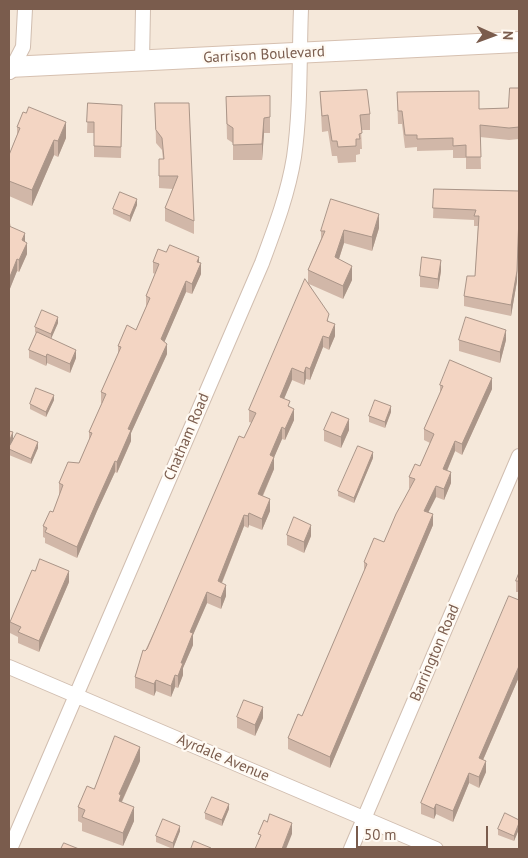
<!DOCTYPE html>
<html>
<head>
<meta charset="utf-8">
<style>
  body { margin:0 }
  #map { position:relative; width:528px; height:858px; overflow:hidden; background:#fdf6ec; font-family:"PT Sans",sans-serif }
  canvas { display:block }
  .frame { position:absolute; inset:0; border:10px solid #7a5c4d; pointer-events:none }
  .north { position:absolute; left:468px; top:10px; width:50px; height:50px; -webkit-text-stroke:4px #fffaf3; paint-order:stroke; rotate:92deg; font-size:14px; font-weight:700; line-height:20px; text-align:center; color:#7a5c4d }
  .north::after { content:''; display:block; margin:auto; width:18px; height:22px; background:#7a5c4d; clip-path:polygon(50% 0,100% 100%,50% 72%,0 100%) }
  .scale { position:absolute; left:356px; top:826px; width:132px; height:22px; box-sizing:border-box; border:2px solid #7a5c4d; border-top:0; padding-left:6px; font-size:15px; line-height:18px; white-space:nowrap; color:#7a5c4d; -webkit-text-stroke:4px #fffaf3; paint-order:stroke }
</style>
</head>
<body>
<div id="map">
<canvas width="528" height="858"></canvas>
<div class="frame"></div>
<div class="north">N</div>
<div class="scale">50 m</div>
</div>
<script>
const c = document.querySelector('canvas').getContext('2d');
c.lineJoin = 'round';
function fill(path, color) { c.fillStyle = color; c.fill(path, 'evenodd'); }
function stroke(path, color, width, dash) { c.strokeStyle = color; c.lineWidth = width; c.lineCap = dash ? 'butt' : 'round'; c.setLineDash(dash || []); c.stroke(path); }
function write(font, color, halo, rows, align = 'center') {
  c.font = font + ' "PT Sans",sans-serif'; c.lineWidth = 4.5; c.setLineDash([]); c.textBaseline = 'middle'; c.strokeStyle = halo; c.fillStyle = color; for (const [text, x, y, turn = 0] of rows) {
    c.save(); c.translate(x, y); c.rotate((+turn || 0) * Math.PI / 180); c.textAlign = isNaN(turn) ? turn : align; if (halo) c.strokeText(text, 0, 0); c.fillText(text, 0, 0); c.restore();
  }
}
fill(new Path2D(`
  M9 9H519V849H9Z`), '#f5e8da');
const minor = new Path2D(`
  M142 61 143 9
  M10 72 23 47 25 9
  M9 667 436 849
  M10 849 262 263C275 228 288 194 294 157 301 108 299 58 301 9
  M351 849 519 456`);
const secondary = new Path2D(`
  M9 67 519 42`);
stroke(minor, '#d1beb0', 16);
stroke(secondary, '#d6c0b0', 22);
stroke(minor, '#fff', 14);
stroke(secondary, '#fff', 20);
fill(new Path2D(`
  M519 88V139L509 140 480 137 481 169H466V158H453V150L417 151V147L405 148 402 124H398L397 92 479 109 508 108Z
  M320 92 370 114V130H361L362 149H360V154L356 155V162L338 163 337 156H332L328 131 322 132Z
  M226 97 270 117V133H264L262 160H233V143L227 139Z
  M88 103 122 115 121 158 94 157V133H87Z
  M155 103 194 221V234L165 221V208L173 189 159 188V176L163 159 162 150 156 143Z
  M17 127 66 138 58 157 54 155 32 206 9 196V155L17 135Z
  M434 189 519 191 517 281 511 316 464 306V296L475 276 478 226H474V220L433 218Z
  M137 205 130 222 113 214V209Z
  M9 219 11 227 25 242 27 254 19 272 17 271 9 291Z
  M379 228 372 251 344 243 339 259 352 280 343 299 309 284 329 322 335 336 329 350 323 347 310 380 306 379 304 385 292 380 284 399 290 407 294 420 285 440 282 439 274 457V469L263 496 270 511 262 530 249 525 248 528 244 526 222 583 226 596 221 609 207 603 193 635V645L183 668V675L178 688 175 687 171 697 156 691 154 696 135 688V677L145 651 252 423 249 422V410L308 283V270L321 239V231Z
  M166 252 199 262 201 274 192 294 186 292 164 342 167 354 131 433V441L117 473 115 472 97 511 77 558 45 543V538L43 537V526L53 512 60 494H59V483L79 463 89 440V432L102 403H101V392L118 354V346L136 330 146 307V296L155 274 153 273V262Z
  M441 271 438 289 420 287V276Z
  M58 323 51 338 76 358 70 373 47 363 46 366 29 358V350L36 333 35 332V327Z
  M459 340H506L500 363 459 351Z
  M440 385 492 389 462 455 455 451 447 471 451 483 444 500 436 497 428 512 433 525 330 768 288 749V738L302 716 364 572V562L384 542 410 488H409V477L420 466 430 443 424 440V429L440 393Z
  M54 400 46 417 30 409V404Z
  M391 412 385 428 369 422V416Z
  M324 430H349L341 448 324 441Z
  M9 431 13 440 38 448 31 464 9 455Z
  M373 458 354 503 338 496V491Z
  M287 535 311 536 304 553 287 545Z
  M519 573V592H516V581Z
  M69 582 39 652 18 643V637L10 633V622Z
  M519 600V677L483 760 486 772 479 788 469 783 453 822 436 814 434 819 421 814V803Z
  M237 717 263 718 255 736 237 728Z
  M140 761 122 802 134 821 123 846 82 831V823L78 821V807L94 789Z
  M229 809 222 826 205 819V813Z
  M519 820V829L514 841 498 835V829Z
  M180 831 173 849 156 842V836Z`), '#d1b7a8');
fill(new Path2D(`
  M264 118V133L262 160V144Z
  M66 122V138L58 157V141Z
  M54 140V155L32 206V190Z
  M137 199V205L130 222V216Z
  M379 214V228L372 251V237Z
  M519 215 517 281 511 316V305Z
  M344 230V243L335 271V257Z
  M25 233V245L22 240Z
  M27 243V254L19 272V260Z
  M199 257V267L201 263V274L192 294V284L197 262Z
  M17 259V271L9 291V279Z
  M441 260V271L438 289V279Z
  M352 266V280L343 299V286Z
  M186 281V292L161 350V339Z
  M58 317V323L51 339V334Z
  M335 324V336L329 350V338Z
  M506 330V340L500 363V352Z
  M323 336V347L310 380V369Z
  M167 344V354L131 433V441L117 473V462L128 429Z
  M76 350V358L70 373V364Z
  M47 354V363L46 366V357Z
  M306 367V379L304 385V373Z
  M292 368V380L280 408V397Z
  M492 378V389L462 455V444Z
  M54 395V400L46 417V412Z
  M391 406V412L385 428V422Z
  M294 409V420L285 440V429Z
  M349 419V430L341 448V437Z
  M282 427V439L270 467V455Z
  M13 432V443L9 449V442Z
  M455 441V451L443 480V469Z
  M38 442V448L31 464V459Z
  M373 452V458L354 503V498Z
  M274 457V469L258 506V494Z
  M115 461V472L97 511 77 558V547L97 501Z
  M451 472V483L444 500V489Z
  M436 486V497L424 521V511Z
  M270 499V511L262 530V519Z
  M249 513V525L248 528V516Z
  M433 514V525L330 768V757Z
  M244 515V526L218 592V581Z
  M311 525V536L304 553V542Z
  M69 571V582L39 652V641Z
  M226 585V596L221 609V598Z
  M207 592V603L193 635V645L183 668V675L178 688V676L181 663 190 632Z
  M519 666V677L479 769V758Z
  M175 675V687L171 697V686Z
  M156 680V691L154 696V684Z
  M10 691V702L9 705V694Z
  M263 707V718L255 736V725Z
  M140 747V761L121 803 119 815V794Z
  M486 761V772L479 788V777Z
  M469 773V783L453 822V811Z
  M229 804V809L222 826V820Z
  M436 804V814L434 819V809Z
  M134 807V821L123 846V833Z
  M292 823V834L286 849H282Z
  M519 823V829L514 841V836Z
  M180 826V831L173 849V843Z`), '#aa9588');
const building = new Path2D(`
  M510 88H519V127L509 128 480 125 481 157H466V145L453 146V138L417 139V135H405L402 111H398L397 92 479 91V109L508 108Z
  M367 90 370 114 360 115 362 133 359 134 360 139H356V146L338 147 337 141H332L328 115 322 116 320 92Z
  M270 96V117L264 118 262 144 233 145V128L227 124 226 97Z
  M88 103 122 105 121 147 94 146V122H87Z
  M155 103H189L194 221 165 208 178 176H159V159H164L162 138 156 130Z
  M29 107 66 122 58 141 54 140 32 190 9 181V155L20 128 17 127 23 112 26 113Z
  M434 189 519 191V215L517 271 511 305 464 296 467 276H475L479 216H474L476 210 433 208Z
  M120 192 137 199 130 216 113 209Z
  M331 199 379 214 372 237 344 230 335 257 352 266 343 286 308 270 325 231H321Z
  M9 226 25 233 22 240 27 243 19 260 17 259 9 279Z
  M170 245 199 257 197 262 201 263 192 284 186 281 161 339 167 344 128 429 131 430 117 462 115 461 97 501 77 547 45 532 47 528 43 526 50 511 53 512 63 485 59 483 68 462 79 463 92 433 89 432 106 394 101 392 121 347 118 346 127 325 136 330 150 298 146 296 159 264 153 262 158 249 166 252Z
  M422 257 441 260 438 279 420 276Z
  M305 279 329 314 327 321 335 324 329 338 323 336 310 369 306 367 304 373 292 368 280 397 290 401 288 406 294 409 285 429 282 427 270 455 274 457 258 494 270 499 262 519 249 513 248 516 244 515 218 581 226 585 221 598 207 592 190 632 193 633 181 663H183L178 676 175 675 171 686 156 680 154 684 135 677 143 650 145 651 147 649 239 436 244 438 256 413 249 410Z
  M42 310 58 317 51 334 35 327Z
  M466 317 506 330 500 352 459 340Z
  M37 332 76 350 70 364 47 354 46 357 29 350Z
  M450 360 492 378 462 444 455 441 443 469 451 472 444 489 436 486 424 511 433 514 330 757 288 738 298 714 302 716 367 564 364 562 374 538 384 542 396 514 415 479 409 477 415 464 420 466 434 434 424 429 443 386 440 385Z
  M36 388 54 395 46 412 30 404Z
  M375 400 391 406 385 422 369 416Z
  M332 412 349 419 341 437 324 430Z
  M9 431 13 432 9 442Z
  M17 433 38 442 31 459 9 449V447Z
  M358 446 373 452 354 498 338 491Z
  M294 517 311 525 304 542 287 535Z
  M40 559 69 571 39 641 18 632 21 627 10 622 32 570 35 571Z
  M519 573V581H516Z
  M509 596 519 600V666L479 758 486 761 479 777 469 773 453 811 436 804 434 809 421 803Z
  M244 700 263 707 255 725 237 717Z
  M115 736 140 747 119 794 121 795 119 801 134 807 123 833 82 817 85 810 78 807 87 786 94 789Z
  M212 797 229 804 222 820 205 813Z
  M505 813 519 820V823L514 836 498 829Z
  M270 814 292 823 282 849H255L261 835 258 834 264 820 267 822Z
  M163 819 180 826 173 843 156 836Z
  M194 841 211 848 210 849H191Z
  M64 843 79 849H61Z`);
fill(building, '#f3d5c3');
stroke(building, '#aa9588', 1);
write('15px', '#7a5c4d', '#fffaf3', [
  ["Garrison Boulevard",264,55,-3],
  ["Chatham Road",187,437,-67],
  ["Barrington Road",435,653,-67],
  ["Ayrdale Avenue",223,758,23]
]);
</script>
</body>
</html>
